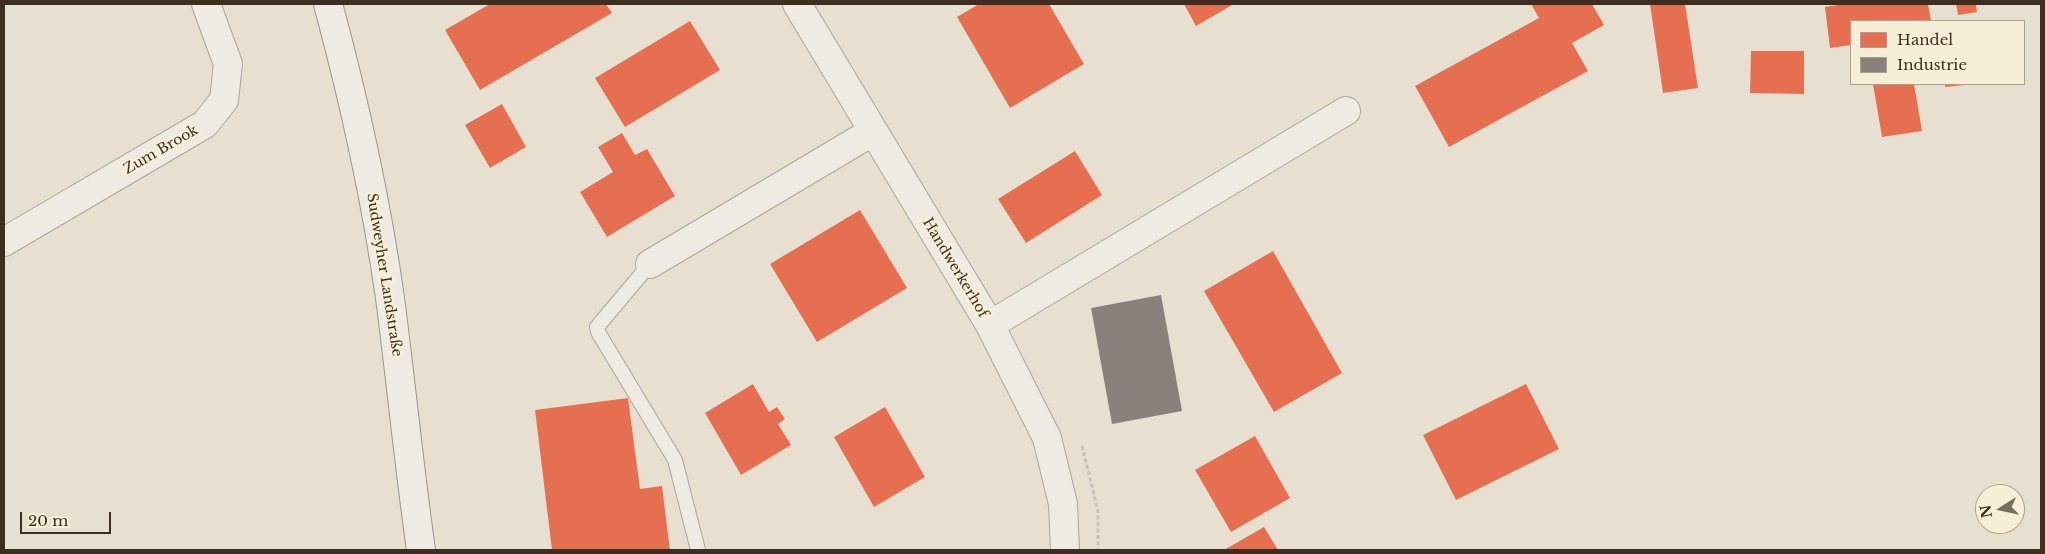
<!DOCTYPE html>
<html>
<head>
<meta charset="utf-8">
<style>
  body { margin:0 }
  #map { position:relative; width:2045px; height:554px; overflow:hidden; background:#e7e0d1; font-family:"Libre Baskerville",serif }
  canvas { display:block }
  .frame { position:absolute; inset:0; border:5px solid #3d2e20; pointer-events:none }
  .legend { position:absolute; left:1850px; top:20px; width:175px; height:65px; box-sizing:border-box; background:#f7eed8; border:1px solid #ada18e; margin:0; padding:6px 9px; list-style:none; font-size:15px; color:#3d2e20 }
  .legend li { display:flex; align-items:center; gap:10px; height:25px }
  .legend b { width:25px; border:1px solid #ada18e }
  .north { position:absolute; left:1975px; top:484px; width:50px; height:50px; box-sizing:border-box; background:#f7eed8; border:1px solid #ada18e; border-radius:50%; rotate:260deg; font-size:14px; font-weight:700; line-height:20px; text-align:center; color:#3d2e20 }
  .north::after { content:''; display:block; margin:auto; width:18px; height:22px; background:#786c5e; clip-path:polygon(50% 0,100% 100%,50% 72%,0 100%) }
  .scale { position:absolute; left:20px; top:512px; width:91px; height:22px; box-sizing:border-box; border:2px solid #3d2e20; border-top:0; padding-left:6px; font-size:15px; line-height:18px; white-space:nowrap; color:#3d2e20; -webkit-text-stroke:4px #f7eed8; paint-order:stroke }
</style>
</head>
<body>
<div id="map">
<canvas width="2045" height="554"></canvas>
<div class="frame"></div>
<ul class="legend">
<li><b style="height:14px;background:#e76f51"></b>Handel</li>
<li><b style="height:14px;background:#8a817c"></b>Industrie</li>
</ul>
<div class="north">N</div>
<div class="scale">20 m</div>
</div>
<script>
const c = document.querySelector('canvas').getContext('2d');
c.lineJoin = 'round';
function fill(path, color) { c.fillStyle = color; c.fill(path, 'evenodd'); }
function stroke(path, color, width, dash) { c.strokeStyle = color; c.lineWidth = width; c.lineCap = dash ? 'butt' : 'round'; c.setLineDash(dash || []); c.stroke(path); }
function write(font, color, halo, rows, align = 'center') {
  c.font = font + ' "Libre Baskerville",serif'; c.lineWidth = 5; c.setLineDash([]); c.textBaseline = 'middle'; c.strokeStyle = halo; c.fillStyle = color; for (const [text, x, y, turn = 0] of rows) {
    c.save(); c.translate(x, y); c.rotate((+turn || 0) * Math.PI / 180); c.textAlign = isNaN(turn) ? turn : align; if (halo) c.strokeText(text, 0, 0); c.fillText(text, 0, 0); c.restore();
  }
}
fill(new Path2D(`
  M490 4H606L612 13 480 90 445 30Z
  M979 4H1049L1084 64 1010 108 957 17Z
  M1184 4H1234L1196 26Z
  M1531 4H1592L1604 25 1572 43 1588 71 1449 147 1415 86 1539 18Z
  M1650 4H1685L1698 88 1663 93Z
  M1844 4H1928L1931 21H1851V45L1830 48 1825 7Z
  M1956 4H1976L1977 12 1958 15Z
  M690 21 720 70 625 127 595 78Z
  M1751 51H1804V94L1750 93Z
  M1873 84H1914L1922 131 1882 137Z
  M1945 84H1965V85L1945 87Z
  M502 104 526 147 490 168 465 125Z
  M622 133 635 155 647 149 675 196 607 237 580 192 613 172 598 147Z
  M1075 151 1102 195 1026 243 998 199Z
  M860 210 907 288 817 342 770 264Z
  M1273 251 1342 373 1274 412 1204 291Z
  M753 384 769 412 777 407 785 419 778 424 791 445 741 475 705 413Z
  M1526 384 1559 449 1456 500 1423 435Z
  M628 398 640 489 662 486 670 550H552L535 410Z
  M885 407 925 477 874 507 834 437Z
  M1255 436 1290 498 1231 532 1195 470Z
  M1264 527 1278 550H1224Z`), '#e76f51');
fill(new Path2D(`
  M1161 295 1182 411 1112 424 1091 308Z`), '#8a817c');
const lane = new Path2D(`
  M650 264 597 327 598 332 675 460 698 550`);
const street = new Path2D(`
  M797 4 990 325 1047 438 1063 504 1065 550
  M4 242 205 124 224 100 228 64 206 4
  M650 264 872 132
  M990 325 1346 111`);
const secondary = new Path2D(`
  M328 4C354 100 376 199 390 298 401 382 409 466 421 550`);
stroke(lane, '#ada599', 16);
stroke(street, '#ada599', 30);
stroke(secondary, '#9c958a', 30);
stroke(new Path2D(`
  M1082 446 1098 511V550`), '#c8c2b9', 3, [4, 2.5]);
stroke(lane, '#efebe3', 14);
stroke(street, '#efebe3', 28);
stroke(secondary, '#efebe3', 28);
write('14px', '#3d2e20', '#f7eed8', [
  ["Zum Brook",161,150,-30],
  ["Handwerkerhof",955,268,59],
  ["Sudweyher Landstraße",384,275,81]
]);
</script>
</body>
</html>
